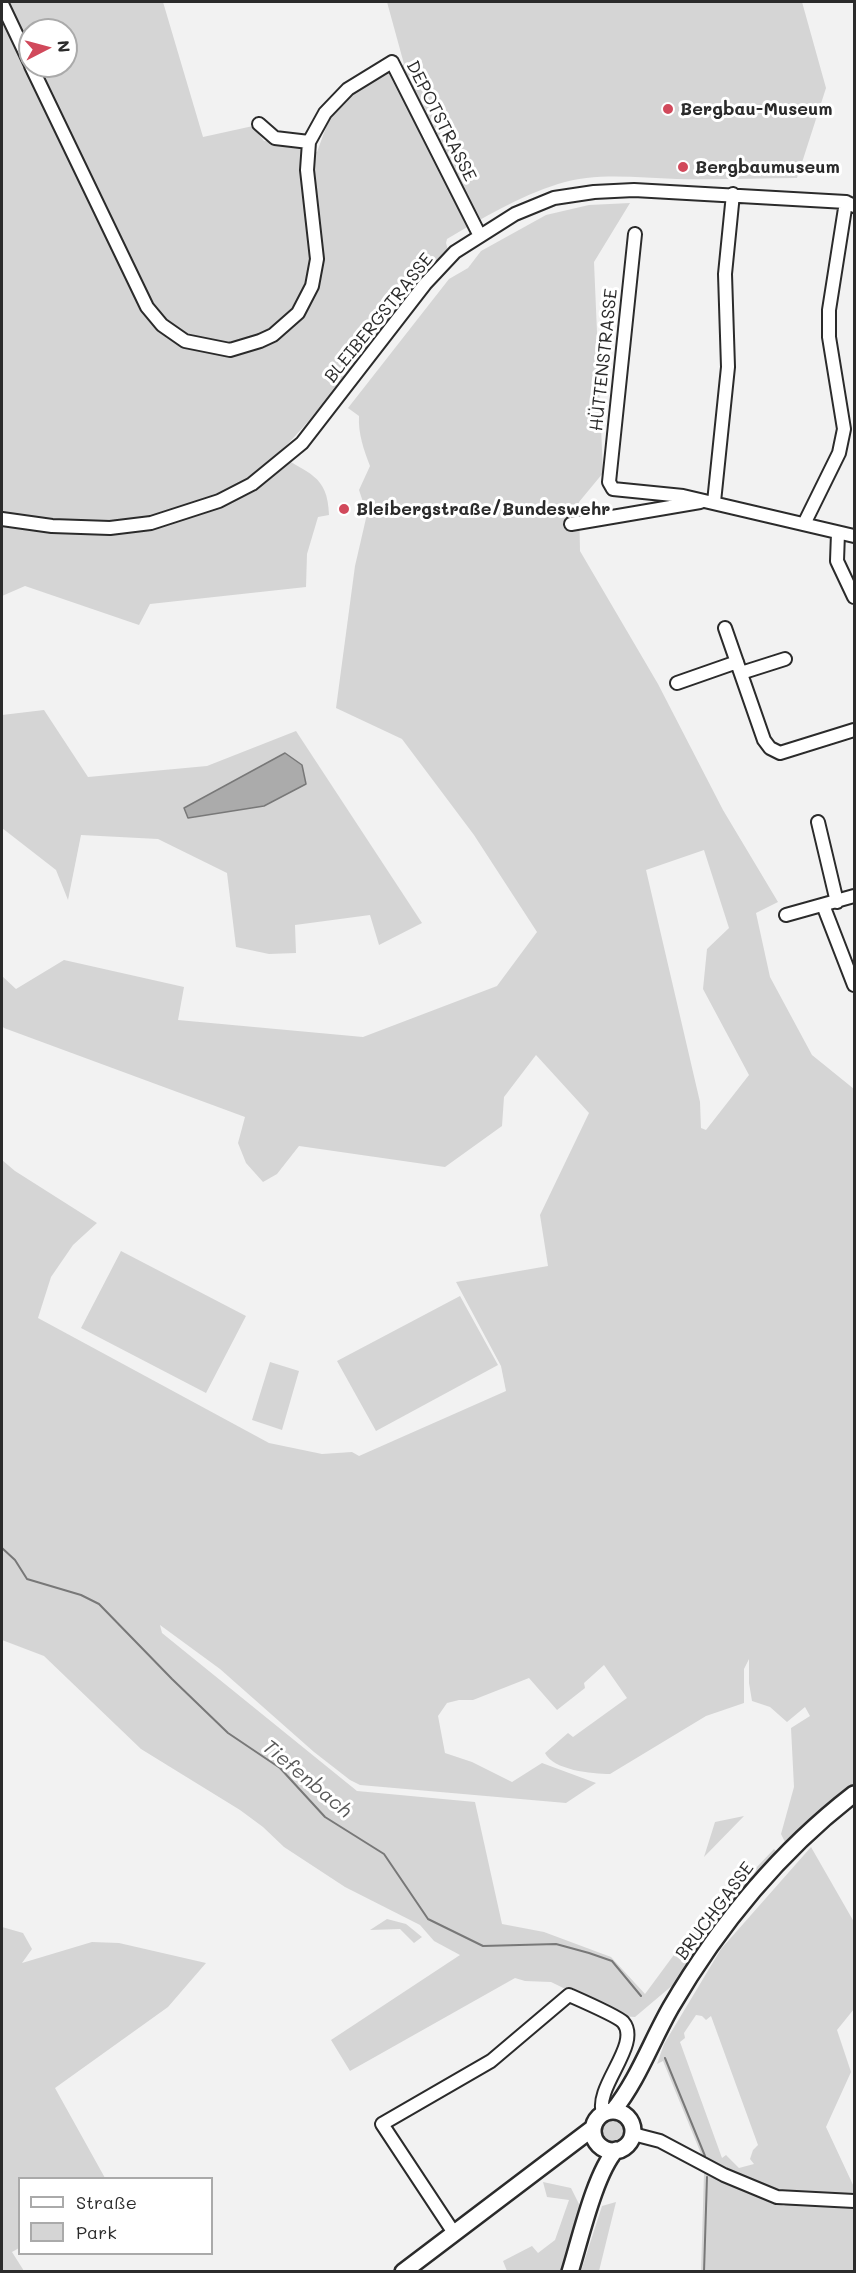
<!DOCTYPE html>
<html>
<head>
<meta charset="utf-8">
<style>
  body { margin:0 }
  #map { position:relative; width:856px; height:2273px; overflow:hidden; background:#f2f2f2; font-family:Mali,sans-serif }
  canvas { display:block }
  .frame { position:absolute; inset:0; border:3px solid #2b2b2b; pointer-events:none }
  .legend { position:absolute; left:18px; top:2177px; width:195px; height:78px; box-sizing:border-box; background:#fff; border:2px solid #aaa; margin:0; padding:8px 10px; list-style:none; font-size:18px; color:#2b2b2b }
  .legend li { display:flex; align-items:center; gap:12px; height:30px }
  .legend b { width:30px; border:2px solid #aaa }
  .north { position:absolute; left:18px; top:18px; width:60px; height:60px; box-sizing:border-box; background:#fff; border:2px solid #aaa; border-radius:50%; rotate:84deg; font-size:16px; font-weight:700; line-height:24px; text-align:center; color:#2b2b2b }
  .north::after { content:''; display:block; margin:auto; width:21px; height:27px; background:#d1495b; clip-path:polygon(50% 0,100% 100%,50% 72%,0 100%) }
</style>
</head>
<body>
<div id="map">
<canvas width="856" height="2273"></canvas>
<div class="frame"></div>
<ul class="legend">
<li><b style="height:8px;background:#fff"></b>Straße</li>
<li><b style="height:16px;background:#d5d5d5"></b>Park</li>
</ul>
<div class="north">N</div>
</div>
<script>
const c = document.querySelector('canvas').getContext('2d');
c.lineJoin = 'round';
function fill(path, color) { c.fillStyle = color; c.fill(path, 'evenodd'); }
function stroke(path, color, width, dash) { c.strokeStyle = color; c.lineWidth = width; c.lineCap = dash ? 'butt' : 'round'; c.setLineDash(dash || []); c.stroke(path); }
function write(font, color, halo, rows, align = 'center') {
  c.font = font + ' Mali,sans-serif'; c.lineWidth = 6; c.setLineDash([]); c.textBaseline = 'middle'; c.strokeStyle = halo; c.fillStyle = color; for (const [text, x, y, turn = 0] of rows) {
    c.save(); c.translate(x, y); c.rotate((+turn || 0) * Math.PI / 180); c.textAlign = isNaN(turn) ? turn : align; if (halo) c.strokeText(text, 0, 0); c.fillText(text, 0, 0); c.restore();
  }
}
fill(new Path2D(`
  M2 2H163L203 137 253 126 264 141 287 143 317 152C321 142 324 131 329 121 343 94 378 78 404 64L387 2H802L826 88 797 178C757 178 717 180 677 179 637 178 597 172 558 184 519 196 483 218 447 239L446 243 448 250C386 313 341 391 278 454 307 474 328 474 329 515L318 517 307 554 306 587 150 604 139 625 25 586 2 596ZM30 30H66V66H30Z
  M630 203 594 262 603 473 579 502 580 551 658 684 723 810 778 902 756 913 770 977 812 1055 854 1089V1788L786 1844 781 1834 794 1787 791 1728 810 1716 805 1707 787 1722 770 1707 752 1701 749 1683V1659L744 1669V1703L706 1716 610 1774C592 1774 553 1770 545 1753L568 1733 573 1737 627 1698 604 1665 584 1683 585 1688 557 1710 529 1678 473 1700H459L447 1703 438 1716 445 1753 472 1762 512 1782 542 1763 596 1783 566 1803 360 1785 350 1780 314 1752 220 1669 160 1625 162 1633 357 1791 475 1802 502 1924 544 1932 611 1957 645 1994 693 1929 710 1926 737 1888 774 1849 778 1853 680 1979 635 2017 621 2016 551 1982 525 1981 515 1978 350 2071 331 2040 460 1955 434 1941 420 1925 345 1887 284 1847 263 1827 240 1810 141 1749 44 1656 2 1640V1160L15 1171 97 1223 73 1245 51 1277 38 1318 269 1443 322 1454 352 1452 359 1456 506 1391 501 1366 456 1282 548 1266 540 1215 589 1113 536 1055 504 1097 502 1126 445 1167 299 1146 277 1174 263 1182 246 1163 238 1143 245 1117 4 1028 2 1026V976L16 989 64 960 184 987 178 1020 363 1037 497 986 537 932 474 835 402 739 336 708 355 566 367 514 359 490 370 466C364 450 358 434 359 416L348 408 449 279 468 268 481 251 546 215 589 205ZM704 850 729 928 707 949 703 989 749 1075 706 1130 701 1128 700 1102 646 870Z
  M44 710 88 777 207 766 296 731 422 923 379 945 370 915 295 925 296 953 269 954 236 947 227 873 158 839 81 835 68 900 56 870 2 828V715ZM306 784 264 806 189 818 185 808Z
  M121 1251 246 1316 206 1393 81 1328Z
  M460 1296 498 1365 376 1431 337 1361Z
  M270 1362 299 1371 282 1430 252 1420Z
  M744 1816 704 1857 715 1822Z
  M811 1847 854 1922V2009L837 2030 851 2072 826 2127 854 2187V2199L788 2193 757 2187 704 2161 663 2061 657 2064 664 2044 721 1949ZM696 2015 702 2016 706 2020 711 2016 758 2145 753 2150 750 2159 754 2164 739 2168 726 2155 722 2158 680 2042 685 2038 684 2033Z
  M387 1919 406 1924 422 1937 414 1943 400 1929 370 1930Z
  M2 1927 23 1933 32 1949 22 1963 92 1942 119 1943 206 1963 168 2007 55 2088 105 2178H20L19 2248 12 2252 24 2271H2Z
  M598 2131a15 15 0 1 1 30 0a15 15 0 1 1-30 0Z
  M704 2173 722 2182 784 2206 789 2203 854 2205V2271L701 2272Z
  M543 2182 571 2188 583 2212 563 2271H507L503 2261 532 2246 538 2253 555 2240 569 2200 547 2197Z
  M616 2202 599 2271H581L602 2206Z`), '#d5d5d5');
const water = new Path2D(`
  M285 753 302 765 306 784 264 806 188 818 184 808Z`);
fill(water, '#ababab');
stroke(water, '#787878', 1.5);
stroke(new Path2D(`
  M2 1548 15 1560 27 1579 81 1595 99 1604 172 1679 228 1733 280 1768 325 1817 384 1854 428 1919 483 1946 556 1944 589 1953 612 1961 641 1996
  M665 2058 705 2156
  M704 2272 707 2177`), '#787878', 2);
const minor = new Path2D(`
  M2 4 30 63
  M31 66 147 307 162 325 185 341 230 350 260 341 273 335 298 313 312 286 317 259 307 170 309 142 325 113 348 89 392 62 480 236
  M259 124 275 138 309 142
  M635 234 609 482 613 489 683 496 854 536
  M714 502 728 367 725 274 733 194
  M2 519 52 526 110 528 151 523 219 501 252 484 302 443 425 284 455 252 515 214 554 198 594 192 634 190 846 202 854 206
  M571 524 700 502
  M804 524 839 453 844 429 829 337V310L846 202
  M838 533 837 561 854 597
  M725 628 764 740 770 748 780 753 854 730
  M741 673 785 659
  M677 683 737 662
  M818 822 837 902
  M823 905 854 985
  M786 915 854 896
  M633 2134 660 2141 724 2175 777 2197 854 2201
  M454 2233 382 2124 491 2061 569 1995C578 1999 617 2016 623 2022 642 2044 594 2087 603 2113`);
const major = new Path2D(`
  M613 2111C638 2080 651 2042 671 2007 719 1925 779 1852 854 1794
  M593 2131a20 20 0 1 1 40 0a20 20 0 1 1-40 0Z
  M403 2272 593 2128
  M570 2272C580 2240 595 2173 616 2150`);
stroke(minor, '#2b2b2b', 16);
stroke(major, '#2b2b2b', 20);
stroke(minor, '#fff', 12);
stroke(major, '#fff', 15);
for (const [x, y, r, color] of [
  [668,109,6,"#d1495b"],
  [683,167,6,"#d1495b"],
  [344,509,6,"#d1495b"]
]) { const dot = new Path2D(); dot.arc(x, y, r, 0, 2 * Math.PI); c.fillStyle = color; c.fill(dot); stroke(dot, '#fff', 2); }
write('bold 18px', '#2b2b2b', '#fff', [
  ["Bergbau-Museum",680,109],
  ["Bergbaumuseum",695,167],
  ["Bleibergstraße/Bundeswehr",356,509]
], 'left');
write('18px', '#2b2b2b', '#fff', [
  ["DEPOTSTRASSE",441,121,63],
  ["BLEIBERGSTRASSE",379,318,-51],
  ["HÜTTENSTRASSE",604,360,-84],
  ["BRUCHGASSE",715,1911,-53]
]);
write('italic 20px', '#585858', '#fff', [
  ["Tiefenbach",307,1779,40]
]);
</script>
</body>
</html>
